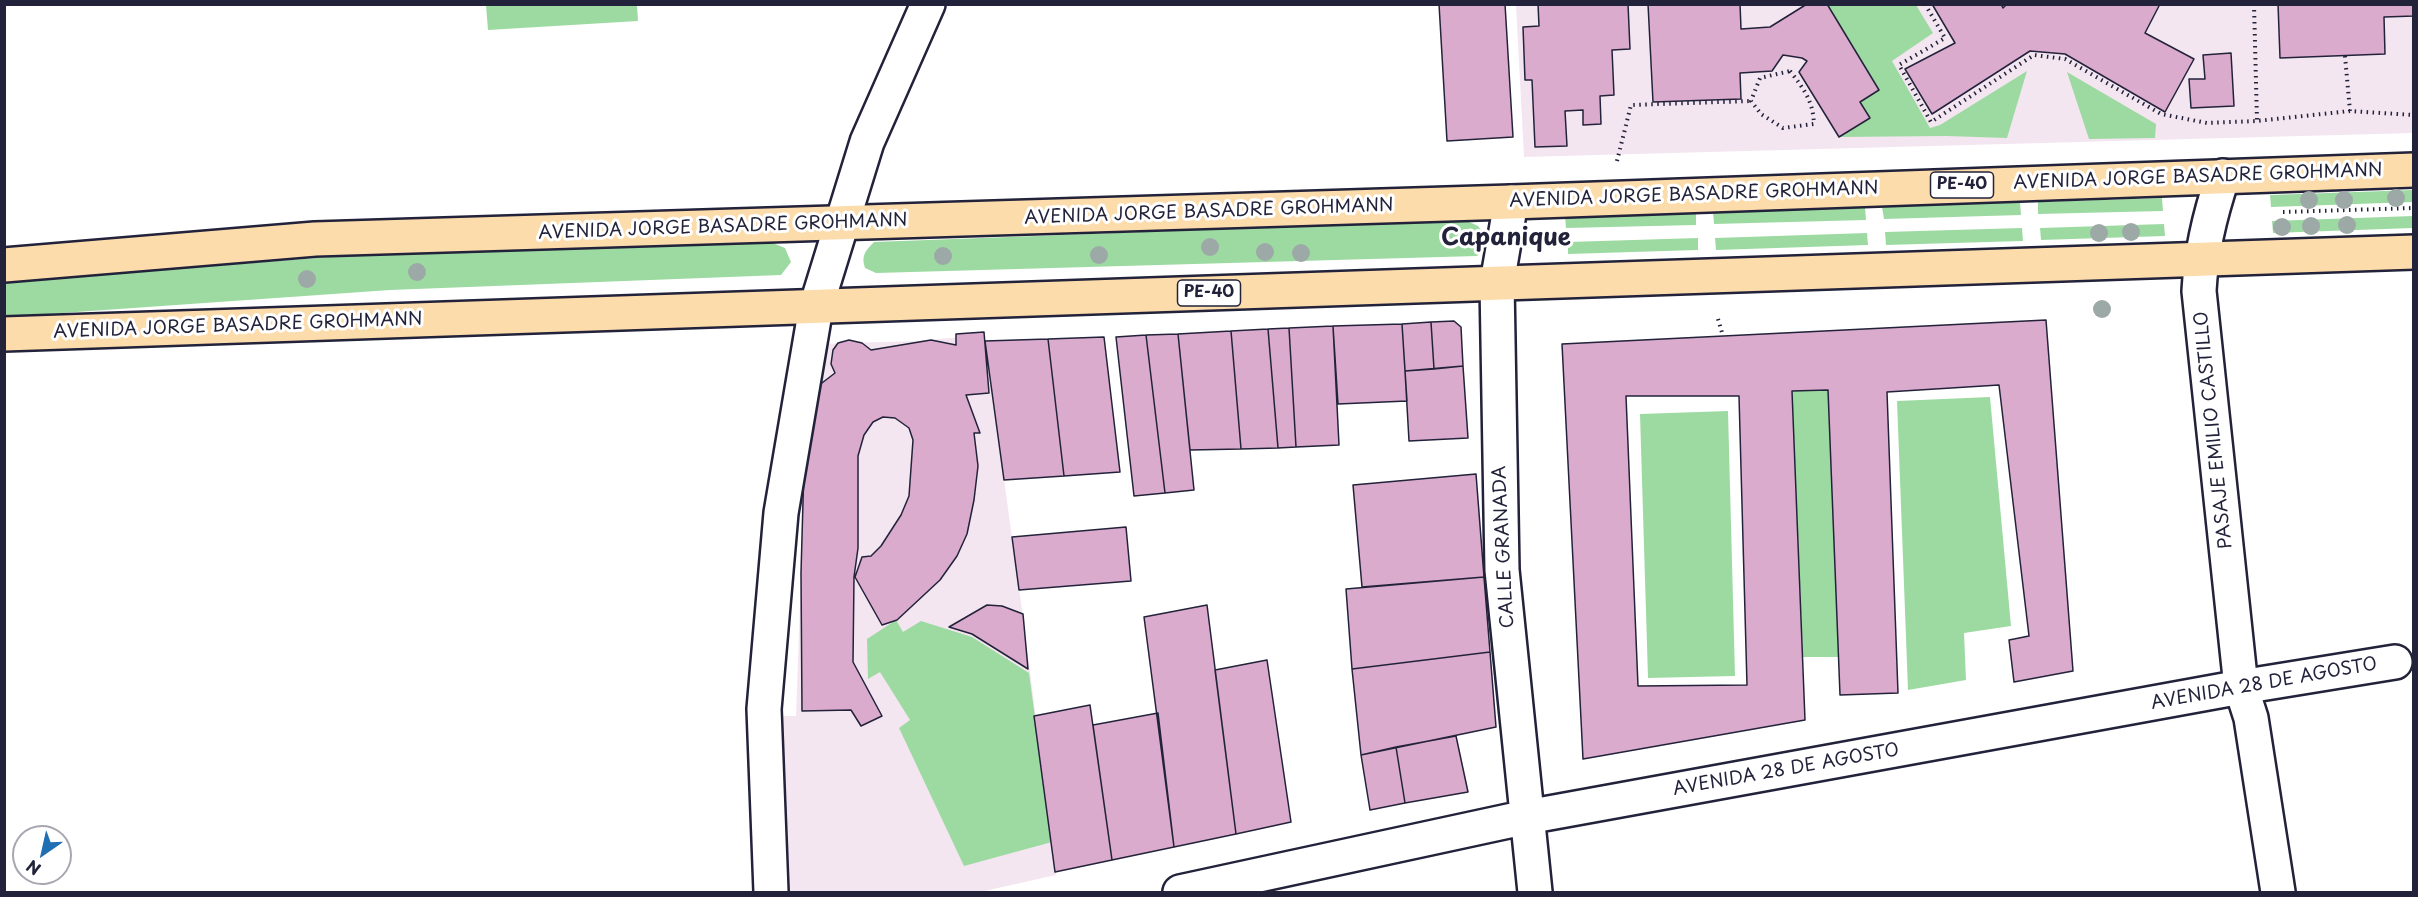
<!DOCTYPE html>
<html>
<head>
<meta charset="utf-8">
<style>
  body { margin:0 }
  #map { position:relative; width:2418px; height:897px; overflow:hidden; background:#fff; font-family:"Playpen Sans",sans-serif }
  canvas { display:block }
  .frame { position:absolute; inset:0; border:6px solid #22223b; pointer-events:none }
  .north { position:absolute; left:12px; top:825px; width:60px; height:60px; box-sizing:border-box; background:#fff; border:2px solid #a7a7b1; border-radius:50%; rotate:214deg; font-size:16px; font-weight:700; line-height:24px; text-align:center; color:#22223b }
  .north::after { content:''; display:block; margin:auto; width:21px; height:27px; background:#1f6fb2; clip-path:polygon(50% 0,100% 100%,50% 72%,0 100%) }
</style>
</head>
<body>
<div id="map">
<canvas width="2418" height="897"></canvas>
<div class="frame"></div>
<div class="north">N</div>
</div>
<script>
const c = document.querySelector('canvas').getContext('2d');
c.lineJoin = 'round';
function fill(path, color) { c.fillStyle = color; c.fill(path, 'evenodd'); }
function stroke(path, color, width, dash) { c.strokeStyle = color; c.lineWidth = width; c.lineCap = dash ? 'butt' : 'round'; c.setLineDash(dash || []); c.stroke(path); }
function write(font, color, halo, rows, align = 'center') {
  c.font = font + ' "Playpen Sans",sans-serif'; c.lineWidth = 6; c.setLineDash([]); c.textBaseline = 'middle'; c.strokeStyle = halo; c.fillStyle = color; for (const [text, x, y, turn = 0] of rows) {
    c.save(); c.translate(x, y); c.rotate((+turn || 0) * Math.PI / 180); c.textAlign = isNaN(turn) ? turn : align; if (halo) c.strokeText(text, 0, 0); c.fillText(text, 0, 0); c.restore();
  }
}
fill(new Path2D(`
  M1516 5H2413V133L1524 157Z
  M984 335 1023 617 1056 875 980 892H776L779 716H796L806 434 814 344 918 341Z`), '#f4e6f0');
fill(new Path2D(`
  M486 5H637L638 21 488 30Z
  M1827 5H1916L1933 33 1892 61 1930 128 1940 125 2027 71 2007 138 1946 136 1839 137 1870 118 1860 102 1879 90Z
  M2067 72 2156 124 2155 138 2089 139Z
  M2413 190V202L2271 207 2270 195Z
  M2162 198 2163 211 2038 214V202Z
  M2020 202 2021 215 1884 219 1882 207Z
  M1865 207 1866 220 1714 224 1713 212Z
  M1696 212V225L1566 228 1565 216Z
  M2413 216V228L2273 233 2272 221Z
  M1465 220 1478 226 1487 238 1486 248 1477 256 876 273 865 268C861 256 865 251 874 242Z
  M2164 224 2165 236 2041 240 2040 228Z
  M2022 228 2023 241 1886 245 1885 232Z
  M1867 233 1868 245 1716 250 1715 238Z
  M1698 238V250L1568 254V242Z
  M768 241 785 248 791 262 781 275 390 290 5 317V282L395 252Z
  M1828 390 1839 657H1803L1792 391Z
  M1990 397 2011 626 1964 633 1966 680 1908 690 1897 401Z
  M1728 411 1735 676 1648 678 1640 414Z
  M896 620 903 632 921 621 972 637 1029 673 1052 842 964 866 899 728 910 720 880 672 868 679 867 639Z`), '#9ddaa2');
const building = new Path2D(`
  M1439 4H1505L1513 137 1447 141Z
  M1538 4H1628L1630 49 1612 50 1614 95 1600 96 1601 124 1583 125V110L1565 111 1567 146 1535 147 1532 80H1525L1523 27 1539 26Z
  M1648 4H1740L1741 29 1770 27 1807 4H1827L1879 90 1860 102 1870 118 1839 137 1799 72 1807 61 1802 58 1783 55 1772 71 1740 73 1741 99 1653 102Z
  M1932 4H2001L2003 8 2007 4H2160L2145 33 2194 59 2165 112 2065 54 2030 51 1932 114 1905 69 1955 43Z
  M2278 4H2414V16L2384 17 2385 54 2280 58Z
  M2231 53 2234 106 2191 108 2189 79H2205L2203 55Z
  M2046 320 2073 671 2014 682 2009 640 2029 636 1999 385 1887 392 1898 693 1840 695 1828 390 1792 391 1805 720 1583 759 1562 344ZM1626 396H1739L1747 685 1638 686Z
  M1454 321 1461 327 1463 366 1434 369 1431 322Z
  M1431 322 1434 369 1405 371 1402 324Z
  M1402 324 1407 401 1338 404 1333 326Z
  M1333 326 1339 445 1296 447 1289 328Z
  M1289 328 1296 447 1278 448 1268 329Z
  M1268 329 1278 448 1241 449 1231 331Z
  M1231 331 1241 449 1190 450 1178 334Z
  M984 332 989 393 966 395 980 433H974L978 466 974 500 967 534 957 556 940 580 897 620 882 625 855 577 862 557 871 556 881 546 901 515 909 496 913 440 909 428 895 418 883 417 873 422 864 435 858 456V548L854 577 853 662 882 716 861 726 851 710 802 711 801 573 805 430 818 386 835 373 831 364 833 350 838 343 849 340 862 343 871 350 931 340 956 345V334Z
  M1178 334 1194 490 1165 493 1146 335Z
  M1146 335 1165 493 1134 496 1116 337Z
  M1104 337 1120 472 1064 476 1048 339Z
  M1048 339 1064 476 1004 480 985 341Z
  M1463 366 1468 438 1409 441 1405 371Z
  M1476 474 1484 577 1362 587 1353 485Z
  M1126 527 1131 581 1019 590 1012 537Z
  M1484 577 1490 652 1352 669 1346 589Z
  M987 605 1002 606 1023 614 1028 669 972 634 949 627Z
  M1207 605 1236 834 1174 847 1144 617Z
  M1490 652 1496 727 1361 755 1352 669Z
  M1267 660 1291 822 1236 834 1215 670Z
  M1090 705 1112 860 1055 872 1034 716Z
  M1158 713 1174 847 1112 860 1093 725Z
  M1456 736 1468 792 1405 803 1396 747Z
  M1396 747 1405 803 1370 810 1361 755Z`);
fill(building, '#daabcc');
stroke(building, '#22223b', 1.5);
const minor = new Path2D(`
  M2223 176C2210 214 2201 251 2199 291L2241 687 2251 718 2278 892
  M1511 202 1497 283 1502 570 1535 892
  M771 892 764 709 781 513 816 307 867 142 928 4
  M1180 892 1527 817 2241 687 2395 662`);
const highway = new Path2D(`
  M4 265 315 239 1511 202 2414 170
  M4 334 2414 252`);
stroke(minor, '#22223b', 38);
stroke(highway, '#22223b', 38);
stroke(new Path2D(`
  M1925 4 1945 38 1899 65 1931 122 2034 55 2065 59 2161 114 2207 123 2257 121 2350 111 2414 115
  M2254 4 2257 121
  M2345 56 2350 111
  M1790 71C1804 89 1813 101 1814 124L1783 128 1761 114 1751 101 1760 78Z
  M1617 161 1631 105 1751 101
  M2283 212 2414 208
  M1718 319 1723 336`), '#22223b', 4, [1.5, 4.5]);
stroke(minor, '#fff', 33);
stroke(highway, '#fddcac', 33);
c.fillStyle = '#9da9a7';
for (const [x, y] of [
  [2396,198],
  [2309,200],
  [2344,200],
  [2347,225],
  [2311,226],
  [2282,227],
  [2131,232],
  [2099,233],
  [1210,247],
  [1265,252],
  [1301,253],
  [1099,255],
  [943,256],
  [417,272],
  [307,279],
  [2102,309]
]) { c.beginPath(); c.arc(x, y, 9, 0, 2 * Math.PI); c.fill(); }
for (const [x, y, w] of [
  [1962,185,63],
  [1209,293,63]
]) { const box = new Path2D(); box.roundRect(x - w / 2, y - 13, w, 26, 4.5); c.fillStyle = '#fff'; c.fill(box); stroke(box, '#22223b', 1.5); }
write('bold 16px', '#22223b', null, [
  ["PE-40",1962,185],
  ["PE-40",1209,293]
]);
write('18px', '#22223b', '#fff', [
  ["AVENIDA JORGE BASADRE GROHMANN",2198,177,-2],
  ["AVENIDA JORGE BASADRE GROHMANN",1694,195,-2],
  ["AVENIDA JORGE BASADRE GROHMANN",1209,212,-2],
  ["AVENIDA JORGE BASADRE GROHMANN",723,227,-2],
  ["AVENIDA JORGE BASADRE GROHMANN",238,326,-2],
  ["PASAJE EMILIO CASTILLO",2214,430,-96],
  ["CALLE GRANADA",1504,547,-93],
  ["AVENIDA 28 DE AGOSTO",2264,684,-10],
  ["AVENIDA 28 DE AGOSTO",1786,770,-10]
]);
write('bold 24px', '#22223b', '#fff', [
  ["Capanique",1506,238]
]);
</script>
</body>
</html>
